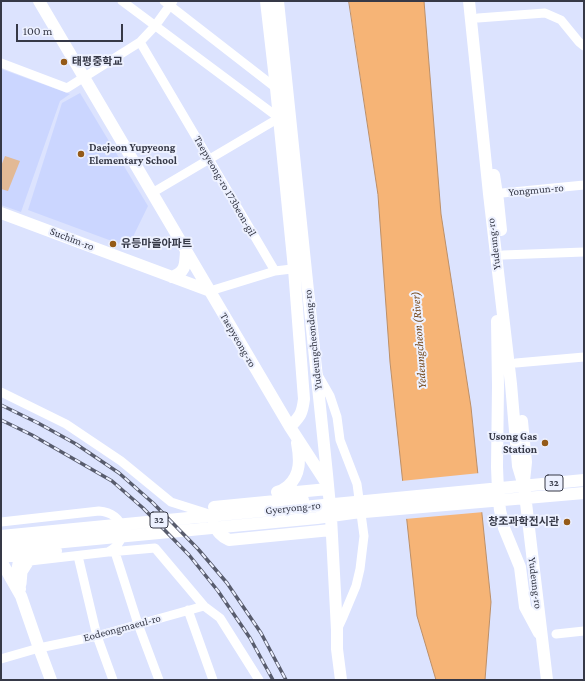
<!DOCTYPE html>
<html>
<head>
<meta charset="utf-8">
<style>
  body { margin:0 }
  #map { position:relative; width:585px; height:681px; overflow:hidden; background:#dce3fe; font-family:"Crimson Pro",serif }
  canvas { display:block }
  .frame { position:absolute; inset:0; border:2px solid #363947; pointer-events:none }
  .scale { position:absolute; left:16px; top:24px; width:107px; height:18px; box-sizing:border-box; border:2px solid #363947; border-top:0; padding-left:5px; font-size:12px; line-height:14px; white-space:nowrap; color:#363947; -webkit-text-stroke:3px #edf1ff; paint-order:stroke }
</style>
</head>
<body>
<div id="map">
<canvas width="585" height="681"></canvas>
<div class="frame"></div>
<div class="scale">100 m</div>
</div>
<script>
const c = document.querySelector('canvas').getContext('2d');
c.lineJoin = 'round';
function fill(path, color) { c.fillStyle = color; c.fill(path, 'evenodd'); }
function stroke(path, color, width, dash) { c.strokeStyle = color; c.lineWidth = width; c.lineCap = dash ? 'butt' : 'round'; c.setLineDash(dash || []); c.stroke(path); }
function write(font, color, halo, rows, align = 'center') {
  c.font = font + ' "Crimson Pro","Noto Sans KR",serif'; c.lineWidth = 4; c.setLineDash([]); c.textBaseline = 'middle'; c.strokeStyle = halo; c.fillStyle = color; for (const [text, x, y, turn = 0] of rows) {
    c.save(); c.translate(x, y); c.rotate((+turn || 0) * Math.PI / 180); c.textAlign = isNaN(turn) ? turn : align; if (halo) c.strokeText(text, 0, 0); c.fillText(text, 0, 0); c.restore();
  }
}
fill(new Path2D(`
  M1 69 70 94 60 101 21 212 1 205Z
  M80 93 148 206 128 247 28 210 62 103Z`), '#cbd6ff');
fill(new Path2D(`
  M5 156 20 161 8 191 1 189V166Z`), '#e2b995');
const water = new Path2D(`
  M349 1H424L441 214 471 407 491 602 485 680H436L417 616 390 362 378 195Z`);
fill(water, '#f6b476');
stroke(water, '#bc8f68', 1);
fill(new Path2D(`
  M480 473 484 512 405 519 401 481Z`), '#dce3fe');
stroke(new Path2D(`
  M122 1 279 118 152 193
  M164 1 276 88
  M478 18 545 13 561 20 579 42 584 46
  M140 42 275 271
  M1 63 67 88 140 42 155 26 173 1
  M492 194 584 185
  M503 255 584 252
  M210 291 275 271 300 268
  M516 363 584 357
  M318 375 330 396 337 417 340 440 357 484 364 536 360 569 356 586 343 617 337 630
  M1 392 66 424 121 461 171 502 209 514
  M1 522 99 511C125 513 131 540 108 552L30 561 20 555
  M114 549 138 624 159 680
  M109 552 155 548 204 606 220 618 259 680
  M78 556 97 636 113 680
  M22 584 23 572 30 561
  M188 610 213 680
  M556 634 584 631
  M1 659 39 648 97 636 204 606`), '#fff', 9);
stroke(new Path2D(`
  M39 1 290 427 327 484
  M266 1 276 88 294 269 304 399C302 415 300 416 290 427
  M278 1 327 474 331 517 337 630V649L341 680
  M469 1 489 194 511 384 518 466 524 486 547 680
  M494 175 498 201 501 230
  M1 213 210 291
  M172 277C186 272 185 265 186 251
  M497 321 498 386 497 467 498 491 500 510 504 528 520 567 525 607 539 633
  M522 421 526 462 524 481
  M277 492C282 491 284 489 288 486 301 475 300 459 297 443
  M286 493 328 489
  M214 507 286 500H303
  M214 523C217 532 221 536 229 540L331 530
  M1 536 584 480
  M1 548 317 518 353 513 584 493
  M1 557 56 551
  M1 561 21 596 39 648 51 680
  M20 589 17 572 20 555`), '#fff', 12);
const rail = new Path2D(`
  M1 405 38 423 76 444 119 473 153 503 198 549 227 583 261 633 286 680
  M1 420 32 435 112 481 143 508 189 555 218 591 250 638 273 680`);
stroke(rail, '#585c6d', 3.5);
stroke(rail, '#edf1ff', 2, [6]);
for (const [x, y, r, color] of [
  [64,62,4,"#945a18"],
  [81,154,4,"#945a18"],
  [113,244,4,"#945a18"],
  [545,443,4,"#945a18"],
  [567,522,4,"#945a18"]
]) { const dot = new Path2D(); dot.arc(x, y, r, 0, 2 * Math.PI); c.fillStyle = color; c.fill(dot); stroke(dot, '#edf1ff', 1.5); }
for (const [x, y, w] of [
  [554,483,18],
  [159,520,18]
]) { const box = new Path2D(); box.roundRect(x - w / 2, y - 8, w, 16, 3); c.fillStyle = '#edf1ff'; c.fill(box); stroke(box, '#363947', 1); }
write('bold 10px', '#363947', null, [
  ["32",554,483],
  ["32",159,520]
]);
write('bold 11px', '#363947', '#edf1ff', [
  ["태평중학교",72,62],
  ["Daejeon Yupyeong",89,148],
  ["Elementary School",89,161],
  ["유등마을아파트",121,244],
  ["Usong Gas",537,437,"right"],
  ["Station",537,450,"right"],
  ["창조과학전시관",559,522,"right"]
], 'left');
write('11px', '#363947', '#edf1ff', [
  ["Taepyeong-ro 173beon-gil",225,186,60],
  ["Yongmun-ro",536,190,-5],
  ["Suchim-ro",72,239,21],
  ["Yudeung-ro",494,244,-97],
  ["Taepyeong-ro",238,340,60],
  ["Yudeungcheondong-ro",313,340,-96],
  ["Gyeryong-ro",293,508,-6],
  ["Yudeung-ro",535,583,83],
  ["Eodeongmaeul-ro",122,628,-15]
]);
write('italic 12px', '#75491c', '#edf1ff', [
  ["Yedeungcheon (River)",419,340,-94]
]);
</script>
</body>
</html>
